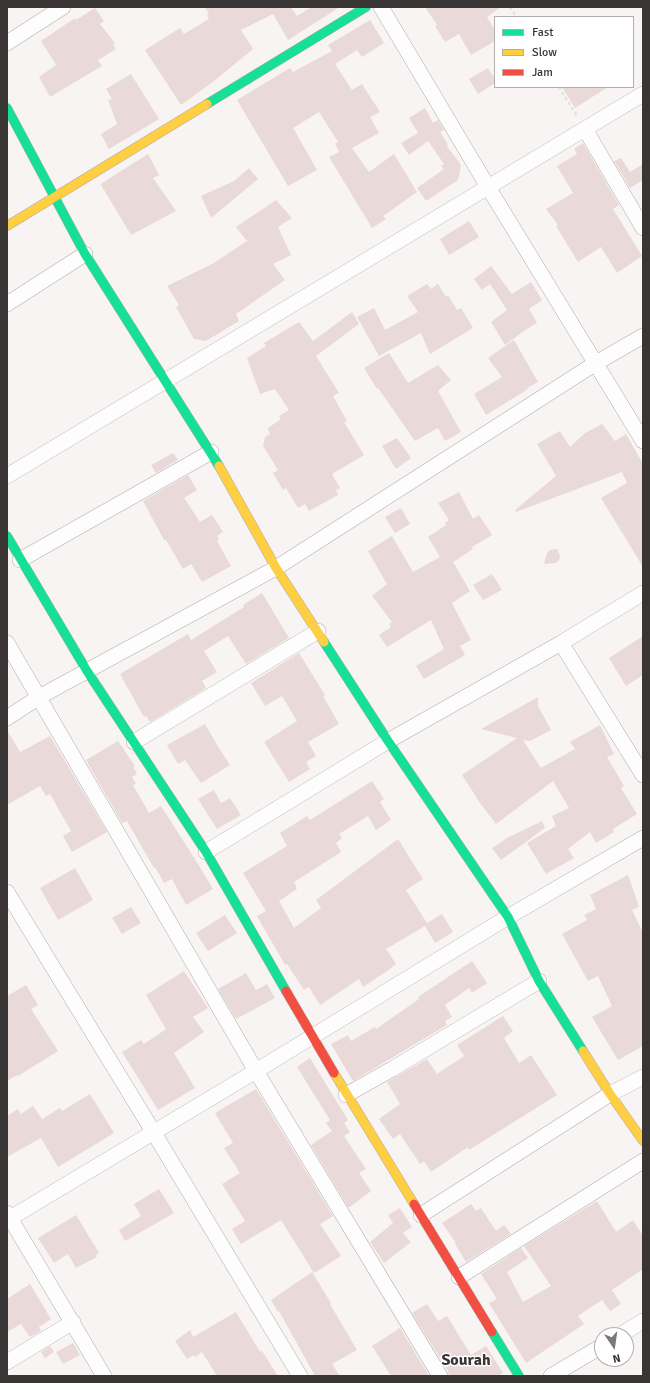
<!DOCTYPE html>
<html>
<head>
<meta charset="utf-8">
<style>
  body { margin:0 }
  #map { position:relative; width:650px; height:1383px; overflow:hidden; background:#f9f4f4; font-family:Signika,sans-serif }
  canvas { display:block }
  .frame { position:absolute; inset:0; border:8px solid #393535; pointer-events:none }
  .legend { position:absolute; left:494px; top:16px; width:140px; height:72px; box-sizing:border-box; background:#fff; border:1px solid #b0aeae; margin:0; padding:5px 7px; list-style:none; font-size:12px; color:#393535 }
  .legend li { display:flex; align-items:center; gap:8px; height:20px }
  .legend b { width:20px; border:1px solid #b0aeae }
  .north { position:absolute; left:594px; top:1327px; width:40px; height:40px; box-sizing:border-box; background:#fff; border:1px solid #b0aeae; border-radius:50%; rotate:167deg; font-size:11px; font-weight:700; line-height:16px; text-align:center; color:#393535 }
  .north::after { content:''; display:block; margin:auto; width:14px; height:18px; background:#7c7878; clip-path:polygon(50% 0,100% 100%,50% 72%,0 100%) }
</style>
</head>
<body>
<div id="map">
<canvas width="650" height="1383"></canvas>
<div class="frame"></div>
<ul class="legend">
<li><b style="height:5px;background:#16e098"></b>Fast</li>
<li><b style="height:5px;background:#ffcf43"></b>Slow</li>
<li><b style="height:5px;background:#f24e42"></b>Jam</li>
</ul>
<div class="north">N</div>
</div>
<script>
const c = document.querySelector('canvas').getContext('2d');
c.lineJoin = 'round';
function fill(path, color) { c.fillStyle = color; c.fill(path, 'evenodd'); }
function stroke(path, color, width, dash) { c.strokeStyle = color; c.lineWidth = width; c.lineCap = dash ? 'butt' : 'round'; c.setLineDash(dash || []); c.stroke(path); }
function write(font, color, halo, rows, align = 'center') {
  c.font = font + ' Signika,sans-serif'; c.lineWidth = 3; c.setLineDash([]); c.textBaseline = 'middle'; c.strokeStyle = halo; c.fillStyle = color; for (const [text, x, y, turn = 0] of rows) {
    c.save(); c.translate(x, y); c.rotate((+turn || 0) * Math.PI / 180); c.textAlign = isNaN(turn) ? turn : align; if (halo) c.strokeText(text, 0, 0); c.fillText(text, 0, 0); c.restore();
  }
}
fill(new Path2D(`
  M205 7H291L297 16 312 7H340L288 40 273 14 277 12 241 30 253 49 214 81 181 105 145 50 180 28 184 34 209 19 207 15 209 14Z
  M425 7H501L487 17 495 30V41L471 55 459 34 445 42 435 26 437 25Z
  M95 8 104 21 100 24 115 43 113 44 116 49 98 60 102 66 50 97 39 77 56 65 41 41 75 18 76 20Z
  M370 20 384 43 362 57 357 50 335 64 352 90 362 84 380 112 370 117 379 133 352 148 369 172 394 154 417 192 383 216 386 219 372 228 329 157 339 152 335 144 338 142 319 112 293 128 317 170 288 186 237 100 290 68 293 72 332 51 328 45Z
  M488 68 495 79V83L478 94 469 79Z
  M131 74 159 119 109 149 101 134 117 124 108 100 112 99 106 89Z
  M562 87H608L575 108Z
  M425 108 433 123 438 120 444 130 440 132 448 145H446L461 165 458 180 426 201 417 188 444 169 441 166 444 164 428 141 409 155 401 143 418 133 409 118Z
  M583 143 619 205 613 209 642 256 617 273 601 247 578 262 556 226 558 225 546 209 573 193 557 166 577 154 574 149Z
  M148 154 159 175 153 178 176 211 131 235 101 185 102 183Z
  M621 158 630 172 643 164V180L630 188 614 161Z
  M249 168 258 179 211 218 201 196 234 181Z
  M276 200 292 218 278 227 291 255 273 264 285 280 236 314 239 321 206 341 194 339 176 307 179 305 167 286 214 263 247 241 236 227Z
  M469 221 479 237 449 255 440 239Z
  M491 266 512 294 531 282 542 300 529 309 537 323 525 330 505 345 491 322 507 310 490 284 482 290 474 279Z
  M427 284 431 289 438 284 446 297 448 295 457 310 461 308 473 328 430 354 421 333 379 356 357 317 374 308 385 330 418 312 407 296Z
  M352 312 359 324 316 356 339 393 333 396 347 421 344 422 364 455 332 474 340 488 336 490 338 495 309 511 305 504 298 508 286 488 283 490 273 473 278 470 263 446 265 437 270 434 268 428 281 419 279 416 289 410 275 389 260 394 247 358 266 346 264 343 299 322 313 341Z
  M514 340 538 382 527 388 528 389 486 415 474 394 502 377 488 358Z
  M389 353 408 383 438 365 451 380 438 391 461 432 445 441 438 428 415 441 378 388 377 389 364 368Z
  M602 424 615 441 626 434 643 464V567L601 498 627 483 622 472 516 512 515 510 556 476 537 444 560 431 570 447 585 433Z
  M397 438 411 458 396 469 382 446Z
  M173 453 178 460 156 473 151 465Z
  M188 475 197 490 184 498 200 522 212 515 223 532 217 536 219 540 217 541 231 566 202 582 191 564 183 569 166 540H164L143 501Z
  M459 492 473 519 479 515 492 535 472 547 473 549 453 562 470 591 452 603 471 640 460 646 465 655 424 679 416 666 444 649 431 620 387 647 379 635 391 627 389 624 392 622 372 596 387 584 368 551 392 536 413 572 440 557 428 537 446 525 445 523 449 520 438 503Z
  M401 508 410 524 395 533 385 517Z
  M557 549 560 556 559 560 556 563 544 564 547 553 550 550Z
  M492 574 502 590 483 600 473 585Z
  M262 593 289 638 246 664 228 636 204 651 217 672 202 681 206 688 150 722 146 716 144 717 120 674 188 634 191 640 244 607 243 605Z
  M643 636V675L626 686 609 658Z
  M299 653 325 695 323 696 339 724 308 742 316 756 306 762 310 769 289 782 264 742 297 721 282 696 265 706 251 683Z
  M538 697V706L551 730 530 741 523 740 541 768 575 749 570 742 600 725 614 754 607 757 624 786 621 788 637 814 613 829 614 832 596 843 590 832 568 849 574 858 546 874 527 843 556 826 552 816 569 808 553 781 496 824 477 799V798L462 775 517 738 481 729Z
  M205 724 219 748 230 765 201 783 185 760 178 764 167 745Z
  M7 730 20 752 50 736 107 832 72 852 63 836 71 831 50 794 46 796 40 786 7 805Z
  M118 741 135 766 133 767 137 774 132 777 136 784 133 785 149 813 161 806 195 859 213 889 186 905 172 879 164 883 155 867 154 868 127 821 122 823 86 760Z
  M372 781 384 799 380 802 391 820 376 830 368 816 339 834 342 838 336 843 341 852 294 882 297 889 279 901 294 928 321 908 316 900 398 839 423 879 406 890 427 923 442 914 453 932 435 943 425 926 386 949 396 964 387 971 363 987 359 979 320 1005 309 987 304 990 287 964 285 965 257 916 266 911 243 873 287 846 280 833 307 816 310 820Z
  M214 790 221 803 230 798 241 815 217 829 198 799Z
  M542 821 545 828 501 860 492 848 507 838Z
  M75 868 93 900 58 920 40 888Z
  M628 875 639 907 632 910 643 933V1046L618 1060 592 1017 612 1006 598 976 588 981 562 934 587 920 584 915 596 909 590 895Z
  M131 907 141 923 122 934 112 918Z
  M225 915 237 933 208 951 196 933Z
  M472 961 487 983 472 993 469 988 445 1005 452 1017 445 1021 447 1025 353 1081 331 1044 348 1035 351 1041 375 1027 376 1029 419 999 418 997Z
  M184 971 208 1008 193 1017 204 1032 174 1053 195 1088 158 1110 122 1052 141 1040 144 1044 166 1029 146 995Z
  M246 973 256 990 267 984 275 998 236 1019 218 989Z
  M26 985 38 1005 31 1009 58 1051 18 1076 17 1075 7 1081V996Z
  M503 1016 513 1031 504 1038 519 1063 531 1055 557 1095 469 1150 468 1147 431 1172 424 1161 420 1164 400 1134 393 1139 379 1119 400 1104 387 1082 427 1059 437 1074 464 1056 457 1045Z
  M310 1058 348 1120 344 1123 350 1132 344 1136 366 1169 359 1173 371 1191 350 1207H348L311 1145 332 1131 326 1123 330 1120 297 1067Z
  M256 1089 333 1216 320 1224 341 1256 314 1273 281 1220 241 1244 232 1229 245 1221 222 1184 240 1173 224 1148 233 1143 215 1113Z
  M90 1094 114 1133 58 1167 41 1138 7 1157V1116L18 1109 21 1114 33 1106 42 1119 60 1108 62 1111Z
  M159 1189 174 1213 125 1241 119 1230 141 1216 134 1204Z
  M597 1201 616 1232 633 1220 643 1236V1269L612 1290 621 1304 610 1311 602 1300 578 1316 584 1324 526 1363 489 1303 497 1299 481 1274 521 1248 528 1258 507 1272 523 1302 551 1286 524 1246Z
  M471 1204 476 1211 481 1208 496 1231 504 1225 511 1234 466 1262 455 1244 456 1243 442 1223Z
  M400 1208 412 1227 403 1233 411 1242 384 1263 370 1242 393 1223 388 1215Z
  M76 1215 99 1253 96 1255 97 1257 76 1268 68 1254 54 1263 38 1238Z
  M312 1272 331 1303 330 1304 357 1350 332 1364 340 1376H315L279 1311 278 1312 271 1300Z
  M30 1284 51 1319 39 1327 41 1331 30 1337 21 1324 7 1332V1299Z
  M427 1304 438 1321 447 1316 471 1355 486 1346 503 1373 498 1376H449L448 1371 412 1313Z
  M236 1312 260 1352 262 1351 278 1376H217L202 1352 195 1357 194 1355 187 1359 175 1341 190 1330 193 1337Z
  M400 1328 429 1376H391L372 1346Z
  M73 1343 80 1355 63 1364 56 1352Z
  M50 1346 54 1352 45 1358 41 1352Z`), '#e9d9d8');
const street = new Path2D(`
  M381 7 488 187 643 441
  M7 43 63 7
  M585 129 643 228
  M7 304 85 254
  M7 476 643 94
  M20 560 211 452
  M7 643 256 1071 440 1376
  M561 643 643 775
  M7 718 39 697 276 568 596 363 643 336
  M134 742 318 631
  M206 852 388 741 561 643 643 593
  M7 892 154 1133 300 1376
  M346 1095 392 1069 539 981
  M7 1213 104 1376
  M421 1215 610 1094 643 1077
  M7 1220 256 1071 508 917 643 838
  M459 1277 643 1161
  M620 1335 643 1321
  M7 1362 73 1322
  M551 1376 602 1346`);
const fast = new Path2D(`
  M207 104 366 7
  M7 108 85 254 219 466
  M7 536 87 671 206 852 286 991
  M324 642 388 741 508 917 539 981 583 1051
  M492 1332 519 1376`);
const slow = new Path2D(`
  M7 226 207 104
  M219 466 276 568 324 642
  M583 1051 610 1094 643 1141
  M334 1073 414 1204`);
const jam = new Path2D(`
  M286 991 334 1073
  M414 1204 492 1332`);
stroke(street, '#b1adad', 16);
stroke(fast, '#b1adad', 10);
stroke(slow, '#b1adad', 10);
stroke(jam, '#b1adad', 10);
stroke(new Path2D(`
  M510 7 516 17
  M559 87 577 116`), '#e1e0e0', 2.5, [3, 3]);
stroke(street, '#fefdfd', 15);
stroke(fast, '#16e098', 9);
stroke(slow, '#ffcf43', 9);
stroke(jam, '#f24e42', 9);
write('bold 16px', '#393535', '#fff', [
  ["Sourah",466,1361]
]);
</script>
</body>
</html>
